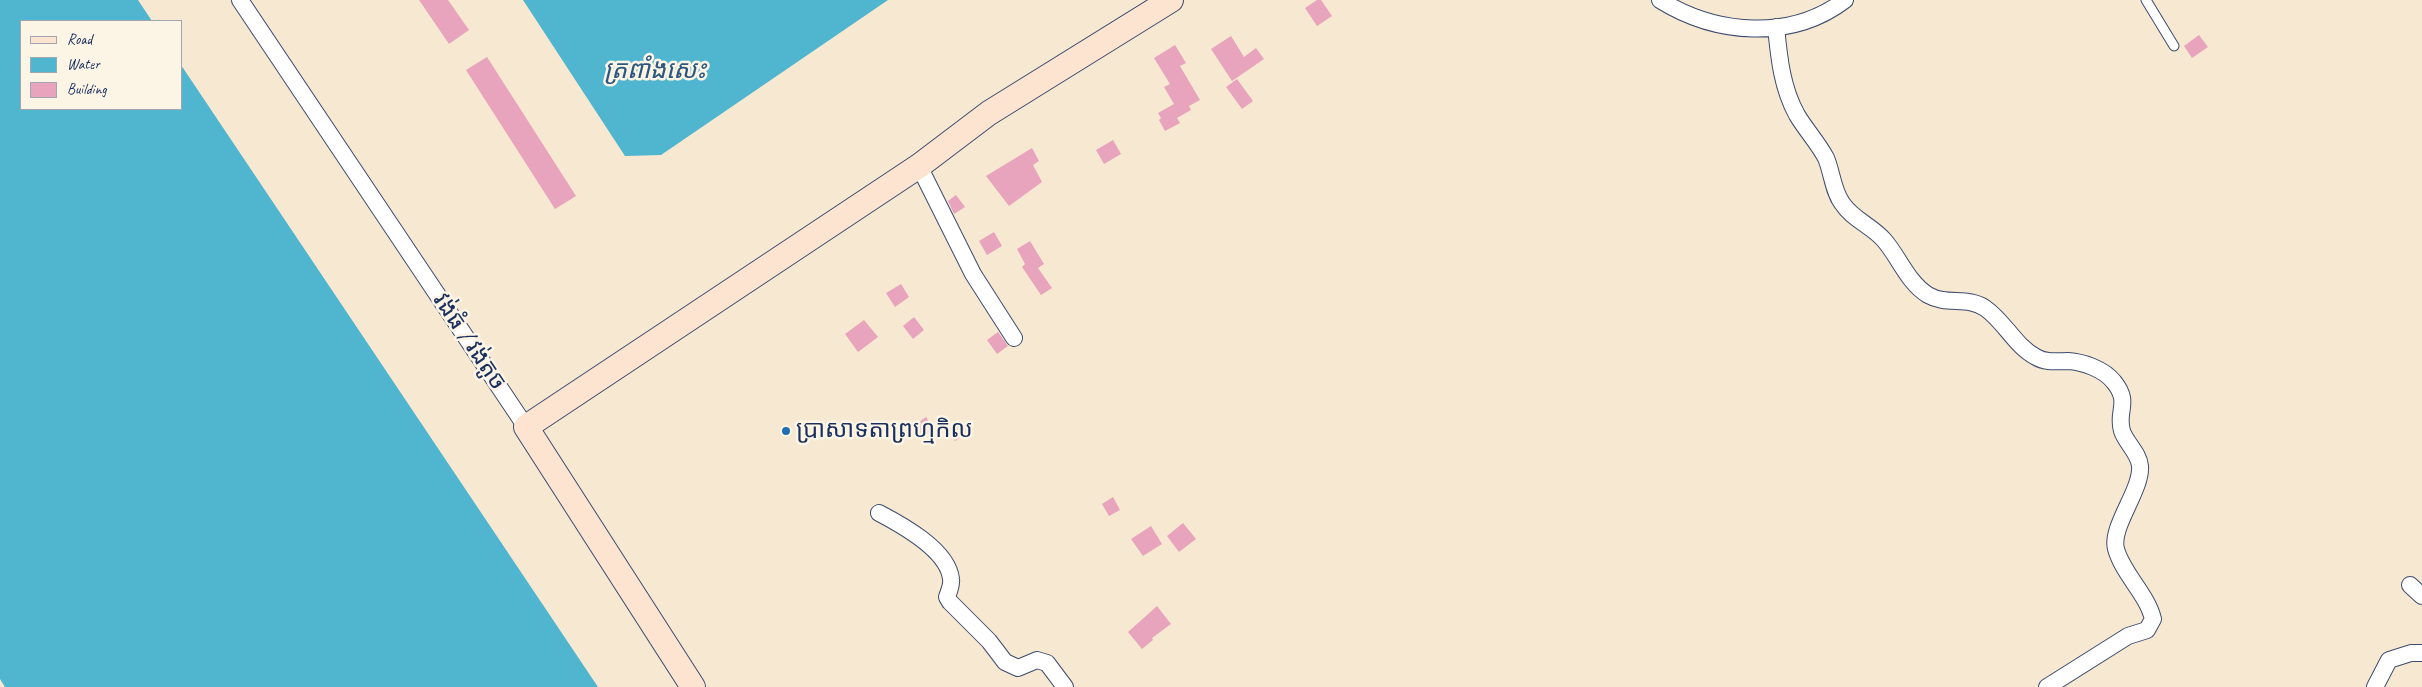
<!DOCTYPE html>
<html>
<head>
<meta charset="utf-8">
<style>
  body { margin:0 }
  #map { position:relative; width:2422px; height:687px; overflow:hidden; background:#f7e8d1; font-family:Caveat,sans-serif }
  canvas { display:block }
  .legend { position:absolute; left:20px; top:20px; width:162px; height:90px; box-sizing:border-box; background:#fcf5e5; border:1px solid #a2a6af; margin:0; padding:6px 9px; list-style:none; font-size:15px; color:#1b2f5e }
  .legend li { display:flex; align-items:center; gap:10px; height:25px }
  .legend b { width:25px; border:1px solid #a2a6af }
</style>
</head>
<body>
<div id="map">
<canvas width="2422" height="687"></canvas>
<ul class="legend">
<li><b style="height:6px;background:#fde4d0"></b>Road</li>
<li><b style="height:14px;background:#50b5ce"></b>Water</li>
<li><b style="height:14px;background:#e8a3bd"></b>Building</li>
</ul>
</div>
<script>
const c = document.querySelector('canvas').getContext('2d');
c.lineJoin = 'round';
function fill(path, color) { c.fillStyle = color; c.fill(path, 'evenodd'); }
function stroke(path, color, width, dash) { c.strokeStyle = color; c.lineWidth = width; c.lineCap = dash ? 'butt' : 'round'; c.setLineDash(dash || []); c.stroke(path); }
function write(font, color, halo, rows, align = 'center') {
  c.font = font + ' Caveat,"Noto Sans Khmer",sans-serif'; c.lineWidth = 5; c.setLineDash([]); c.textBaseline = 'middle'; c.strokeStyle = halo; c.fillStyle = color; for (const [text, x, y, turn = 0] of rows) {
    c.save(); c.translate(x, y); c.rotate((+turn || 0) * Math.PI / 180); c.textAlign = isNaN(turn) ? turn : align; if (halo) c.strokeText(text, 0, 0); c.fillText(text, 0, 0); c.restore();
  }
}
fill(new Path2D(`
  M0 0H138L152 21H21V109H181V65L598 687H5L0 679Z
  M523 0H888L661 155 625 156Z`), '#50b5ce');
fill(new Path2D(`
  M419 0H448L469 30 449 44Z
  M1317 0H1321L1332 16 1317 26 1305 8Z
  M2199 35 2208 47 2192 58 2184 46Z
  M1231 36 1244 57 1256 48 1264 59 1232 81 1211 49Z
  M1175 45 1186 63 1180 66 1200 100 1189 106 1191 110 1177 118 1180 123 1165 131 1159 120 1161 118 1158 113 1174 104 1164 87 1170 84 1154 58Z
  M487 57 576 196 555 209 466 70Z
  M1237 79 1253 101 1242 109 1226 87Z
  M1113 140 1121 154 1104 164 1096 150Z
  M1032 148 1039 161 1033 165 1042 182 1009 206 986 176Z
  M956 195 965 207 954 214 948 201Z
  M994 232 1002 246 987 255 979 241Z
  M1030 241 1044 264 1038 268 1052 288 1041 295 1022 267 1025 264 1017 249Z
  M901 284 909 297 895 307 886 293Z
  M914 317 924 330 913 339 903 326Z
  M864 320 878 337 858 352 845 334Z
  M998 332 1008 346 997 354 987 340Z
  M926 417 934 429 919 439 911 428Z
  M959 421 968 432 955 441 947 430Z
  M1113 497 1120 510 1109 516 1102 504Z
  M1183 523 1196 539 1179 552 1167 536Z
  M1151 526 1162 544 1143 556 1131 539Z
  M1157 606 1171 624 1152 638 1153 640 1142 649 1128 632Z`), '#e8a3bd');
const service = new Path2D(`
  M2146 0 2174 46`);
const minor = new Path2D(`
  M240 0 526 427
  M1660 0C1716 35 1791 41 1845 0
  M1776 27C1779 58 1782 88 1797 115 1806 130 1818 143 1826 158 1832 172 1833 191 1842 203 1852 219 1872 226 1884 240 1899 257 1908 283 1928 295 1947 306 1967 296 1985 308 2005 322 2015 346 2036 357 2046 363 2057 361 2068 361 2083 362 2104 369 2114 382 2131 403 2116 411 2122 431 2126 443 2139 453 2140 466 2142 490 2110 527 2116 549 2123 574 2147 594 2153 619L2147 630 2128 636 2047 687
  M919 166 973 274 1014 338
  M879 513C902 525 948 550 951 579 952 585 949 591 947 597L950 602 989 641 1005 662 1018 668 1037 660 1047 663 1065 687
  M2410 585 2422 596
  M2375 687 2389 660 2411 653H2422`);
const secondary = new Path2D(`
  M693 687 526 427 919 166 989 113 1171 0`);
stroke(service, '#3c4b6f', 11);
stroke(minor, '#3c4b6f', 18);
stroke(secondary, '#3c4b6f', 26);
stroke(service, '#fff', 9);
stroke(minor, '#fff', 16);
stroke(secondary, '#fde4d0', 24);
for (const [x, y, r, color] of [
  [786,431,5,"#1f6fb2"]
]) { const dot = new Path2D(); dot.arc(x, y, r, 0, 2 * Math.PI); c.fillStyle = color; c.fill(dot); stroke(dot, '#fcf5e5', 2); }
write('24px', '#1b2f5e', '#fcf5e5', [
  ["វង់ធំ / វង់តូច",469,342,56]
]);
write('24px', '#1b2f5e', '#fcf5e5', [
  ["ប្រាសាទតាព្រហ្មកិល",796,431]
], 'left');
write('italic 25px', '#2b5780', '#fcf5e5', [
  ["ត្រពាំងសេះ",655,71]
]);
</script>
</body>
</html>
